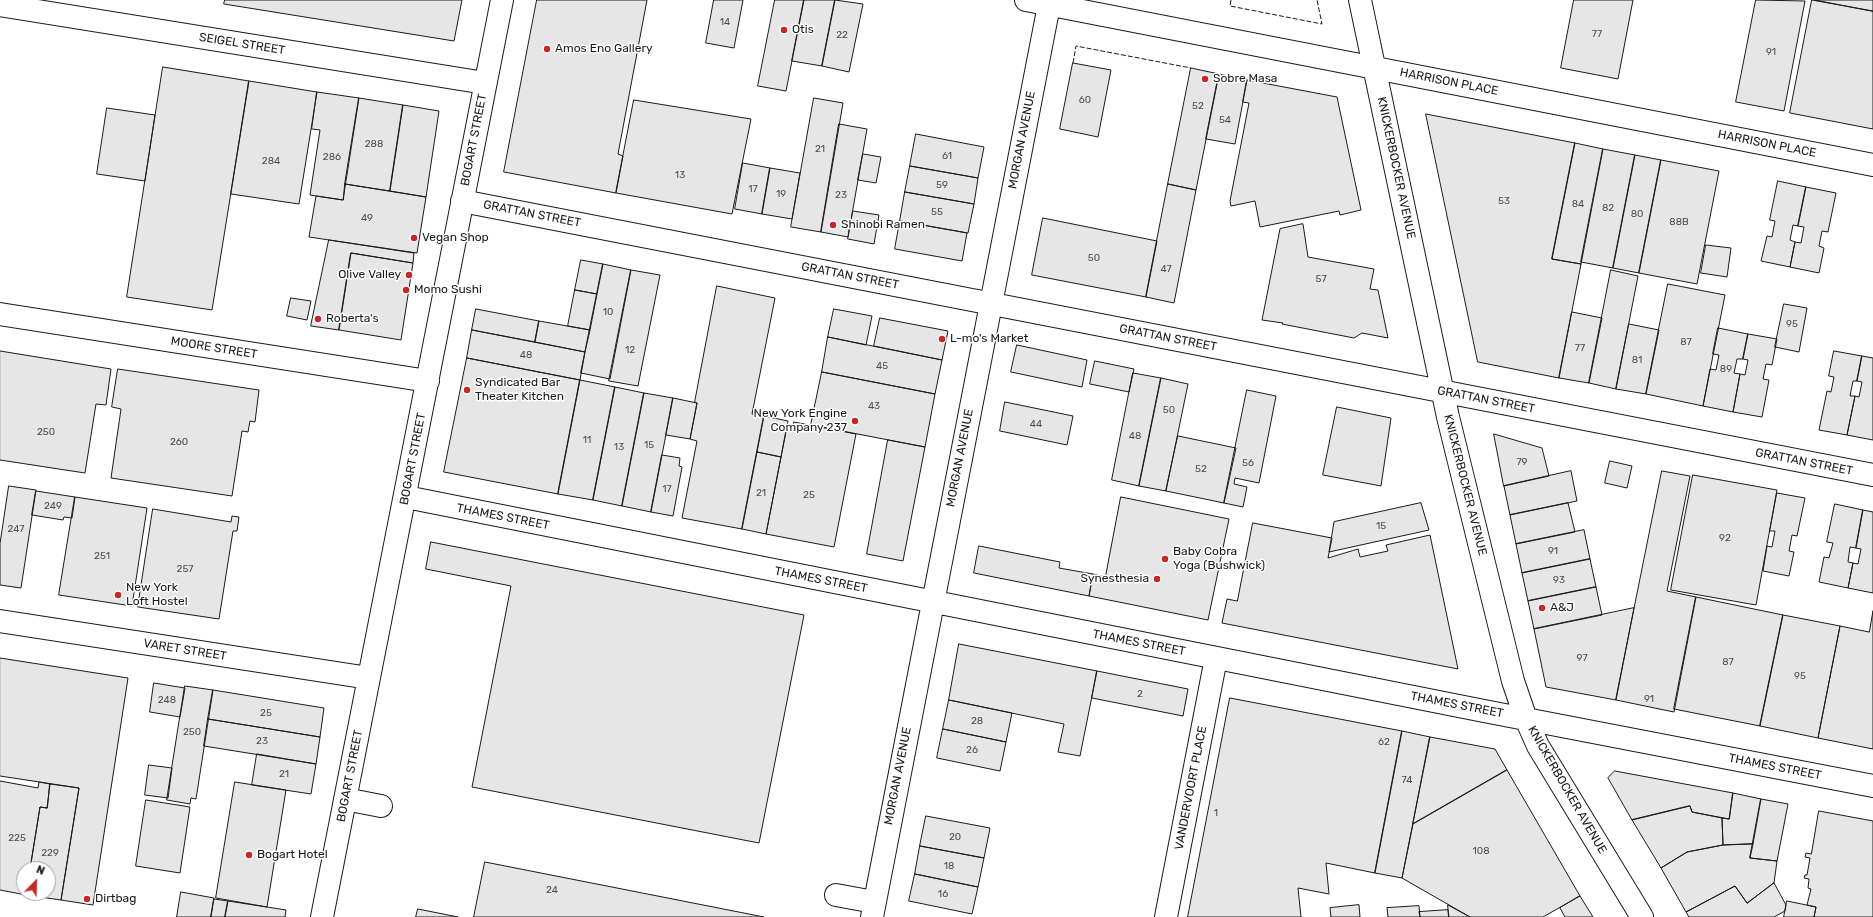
<!DOCTYPE html>
<html>
<head>
<meta charset="utf-8">
<style>
  body { margin:0 }
  #map { position:relative; width:1873px; height:917px; overflow:hidden; background:#fff; font-family:Rubik,sans-serif }
  canvas { display:block }
  .north { position:absolute; left:16px; top:861px; width:40px; height:40px; box-sizing:border-box; background:#fff; border:1px solid #a3a3a3; border-radius:50%; rotate:23deg; font-size:11px; font-weight:700; line-height:16px; text-align:center; color:#1a1a1a }
  .north::after { content:''; display:block; margin:auto; width:14px; height:18px; background:#c62828; clip-path:polygon(50% 0,100% 100%,50% 72%,0 100%) }
</style>
</head>
<body>
<div id="map">
<canvas width="1873" height="917"></canvas>
<div class="north">N</div>
</div>
<script>
const c = document.querySelector('canvas').getContext('2d');
c.lineJoin = 'round';
function fill(path, color) { c.fillStyle = color; c.fill(path, 'evenodd'); }
function stroke(path, color, width, dash) { c.strokeStyle = color; c.lineWidth = width; c.lineCap = dash ? 'butt' : 'round'; c.setLineDash(dash || []); c.stroke(path); }
function write(font, color, halo, rows, align = 'center') {
  c.font = font + ' Rubik,sans-serif'; c.lineWidth = 3; c.setLineDash([]); c.textBaseline = 'middle'; c.strokeStyle = halo; c.fillStyle = color; for (const [text, x, y, turn = 0] of rows) {
    c.save(); c.translate(x, y); c.rotate((+turn || 0) * Math.PI / 180); c.textAlign = isNaN(turn) ? turn : align; if (halo) c.strokeText(text, 0, 0); c.fillText(text, 0, 0); c.restore();
  }
}
const building = new Path2D(`
  M225 0H462L454 41 224 4Z
  M537 0H647L618 154 623 156 616 193 504 172Z
  M714 0H743L734 48 706 43Z
  M775 0H804L786 91 758 86Z
  M804 0H835L822 66 792 61Z
  M835 0 863 4 849 72 822 66Z
  M1574 0H1633L1618 79 1561 68Z
  M1756 0 1805 1 1784 111 1736 102Z
  M1812 0 1873 11V129L1790 113Z
  M1815 0H1873V11Z
  M1073 63 1111 70 1098 137 1060 129Z
  M163 67 249 81 212 310 127 297Z
  M1191 68 1219 74 1196 190 1168 184Z
  M1219 74 1247 80 1235 144 1206 139Z
  M1247 80 1337 97 1361 210 1340 215 1339 211 1260 227 1255 201 1231 206 1230 201 1249 103 1243 102Z
  M249 81 317 92 299 204 231 194Z
  M317 92 359 98 343 200 310 195 320 130 312 129Z
  M359 98 403 105 390 191 345 184Z
  M814 98 843 103 821 232 791 227Z
  M634 100 751 119 732 214 616 193Z
  M403 105 439 111 426 197 390 191Z
  M107 108 155 115 145 181 97 174Z
  M1426 114 1575 143 1552 259 1581 264 1559 378 1478 362Z
  M839 124 867 129 848 237 821 232Z
  M916 134 984 147 978 178 910 166Z
  M1575 143 1603 149 1581 264 1552 259Z
  M1603 149 1635 155 1613 268 1581 262Z
  M863 154 881 157 876 183 858 180Z
  M1635 155 1661 160 1639 273 1613 268Z
  M1661 160 1719 171 1697 284 1639 273Z
  M743 163 770 168 762 214 735 209Z
  M910 166 978 178 974 204 905 192Z
  M770 168 800 173 792 219 762 214Z
  M1778 181 1806 187 1798 226 1793 225 1790 240 1795 242 1790 267 1761 261 1767 236 1772 237 1775 221 1770 220Z
  M345 184 426 197 417 253 309 237 316 196 343 200Z
  M1168 184 1196 190 1174 303 1146 297Z
  M1806 187 1836 193 1828 232 1822 231 1819 246 1824 248 1819 273 1790 267 1795 242 1801 243 1804 227 1798 226Z
  M905 192 974 204 968 233 900 221Z
  M853 211 879 215 874 244 848 239Z
  M1043 218 1157 241 1146 297 1032 275Z
  M900 221 967 233 962 261 895 249Z
  M1303 224 1308 257 1374 269 1370 289 1378 290 1388 338 1362 333 1354 338 1282 324 1283 323 1262 320 1280 229Z
  M329 240 414 253 413 263 351 253 339 330 311 326Z
  M1706 245 1731 248 1727 277 1701 273Z
  M351 253 413 263 401 340 339 330Z
  M581 260 603 264 597 294 575 290Z
  M603 264 631 270 610 379 581 373Z
  M631 270 660 275 638 386 609 381Z
  M1611 270 1638 276 1616 389 1589 383Z
  M1668 284 1725 295 1703 406 1646 394Z
  M717 286 775 298 752 414 764 416 742 529 682 518 697 441 690 439 697 403 695 402Z
  M575 290 597 294 590 330 568 326Z
  M291 298 311 301 307 320 287 316Z
  M1784 304 1807 308 1799 352 1775 347Z
  M476 309 539 321 535 342 472 330Z
  M834 309 872 316 866 345 828 337Z
  M1572 312 1602 318 1589 383 1559 378Z
  M880 318 948 331 942 360 874 346Z
  M539 321 590 330 585 352 535 342Z
  M1629 324 1659 330 1646 394 1616 389Z
  M1718 328 1748 334 1743 359H1737L1734 373 1740 374 1733 412 1703 406 1710 369 1716 370 1719 355 1713 354Z
  M472 330 585 352 580 380 467 358Z
  M1748 334 1777 339 1772 365 1766 364 1763 379 1769 380 1762 417 1733 412 1740 374 1745 375 1748 360 1743 359Z
  M828 337 942 360 935 394 822 372Z
  M1017 345 1087 360 1082 387 1011 372Z
  M0 351 111 369 106 405 96 404 85 473 0 460Z
  M1834 351 1862 356 1857 381H1853L1850 396H1855L1847 435 1819 430 1827 391 1831 392 1834 377 1829 376Z
  M1862 356 1873 358V440L1847 435 1855 396 1859 397 1862 382 1857 381Z
  M467 358 580 380 558 494 444 472Z
  M1095 361 1134 369 1129 392 1090 384Z
  M118 369 259 390 255 422 250 421 248 432 242 431 232 496 111 478 121 409 112 407Z
  M822 372 935 394 925 447 811 425Z
  M1133 373 1161 378 1139 486 1112 480Z
  M1161 378 1188 384 1166 491 1139 486Z
  M580 380 615 387 593 500 558 494Z
  M615 387 644 393 622 506 593 500Z
  M1247 390 1276 396 1259 483 1235 478 1234 484 1247 487 1243 507 1224 503Z
  M644 393 673 398 651 512 622 506Z
  M673 398 697 403 690 439 666 435Z
  M1005 402 1073 416 1067 445 1000 431Z
  M1337 407 1391 418 1381 486 1323 475Z
  M764 416 788 421 781 457 757 452Z
  M794 422 856 434 834 547 766 534 787 426 793 427Z
  M1494 434 1542 448 1549 476 1504 486Z
  M1178 436 1236 448 1224 503 1166 491Z
  M888 440 925 447 903 561 867 554Z
  M757 452 781 457 766 534 742 529Z
  M662 455 680 458 679 466 682 467 673 516 651 512Z
  M1610 461 1632 466 1627 488 1605 483Z
  M1571 471 1577 501 1510 515 1504 486Z
  M1662 471 1690 476 1667 591 1696 597 1674 712 1616 700Z
  M1693 475 1777 490 1756 605 1671 590Z
  M9 486 36 490 21 588 0 585V544Z
  M36 491 75 497 72 518 64 517 63 520 32 515Z
  M1777 493 1805 498 1797 536 1792 535 1789 551 1794 552 1789 576 1763 571 1767 546 1772 547 1775 531H1770Z
  M75 497 147 508 132 606 59 595Z
  M1121 497 1229 519 1208 620 1089 596 1093 574 1105 577Z
  M1421 503 1429 530 1329 552 1334 522Z
  M1568 503 1575 532 1516 544 1510 515Z
  M1835 504 1863 510 1856 548 1850 547 1848 562 1853 563 1848 588 1819 582 1824 557 1829 558 1833 543 1827 542Z
  M153 509 231 522 232 516 239 517 237 531H233L219 619 138 607Z
  M1863 510 1873 512V593L1848 588 1853 563 1858 564 1861 549 1856 548Z
  M1253 523 1332 538 1328 558 1358 549 1360 557 1388 551 1386 545 1430 535 1458 669 1222 623 1227 599 1237 601Z
  M1584 530 1590 559 1522 573 1516 544Z
  M431 542 804 615 759 843 472 787 511 586 426 569Z
  M979 546 1060 562 1059 568 1093 574 1089 596 974 573Z
  M1590 559 1596 587 1528 601 1522 573Z
  M1596 587 1602 615 1534 629 1528 601Z
  M1696 597 1783 615 1760 726 1674 709Z
  M1634 608 1616 700 1546 687 1534 629Z
  M1873 611V749L1818 738 1840 626 1869 632Z
  M1783 615 1840 626 1818 738 1760 726Z
  M959 644 1097 671 1080 756 1058 752 1064 724 949 700Z
  M0 658 128 678 93 905 61 900 79 788 0 776Z
  M1097 671 1188 689 1183 716 1092 698Z
  M154 683 185 688 180 717 150 712Z
  M185 686 213 690 196 799 191 798 190 804 167 800Z
  M213 690 324 708 320 737 208 719Z
  M1230 698 1402 731 1375 873 1326 863 1329 894 1298 888 1301 917H1188Z
  M949 700 1012 713 1006 742 943 729Z
  M208 719 320 737 316 764 204 746Z
  M943 729 1006 742 1000 771 937 758Z
  M1402 731 1430 737 1402 878 1375 873Z
  M1430 737 1495 749 1507 770 1413 824Z
  M257 754 316 764 311 794 252 785Z
  M149 765 172 768 168 798 145 795Z
  M1507 770 1580 896 1543 917H1470L1402 878 1413 824Z
  M1615 771 1733 793 1729 819 1692 812 1690 806 1632 820 1608 778Z
  M0 781 38 788 39 782 50 784 47 808 40 807 30 869H24V893L26 895 0 890Z
  M235 782 286 790 267 907 216 898Z
  M50 784 79 788 61 900 26 895V893H48V869H30L40 807 47 808Z
  M1733 793 1761 799 1753 844 1723 845 1722 818 1729 819Z
  M1761 799 1788 804 1777 861 1750 858Z
  M146 800 190 807 180 873 136 866Z
  M1690 806 1692 812 1722 818 1723 845 1687 852 1661 868 1632 820Z
  M1819 811 1873 821V917H1814L1816 907 1807 905 1811 889 1808 888 1809 879 1804 878 1805 875H1807L1810 858 1805 857 1806 853 1811 854Z
  M926 816 990 828 984 858 920 846Z
  M1753 844 1750 858 1777 861 1774 883 1747 903 1735 886 1686 912 1661 868 1687 852 1723 845Z
  M920 846 984 858 978 887 915 874Z
  M485 862 764 917H474Z
  M915 874 978 887 972 914 909 901Z
  M1774 883 1786 905 1785 911 1774 917H1689L1686 912 1735 886 1747 903Z
  M181 892 214 898 211 917H177Z
  M1580 896 1593 917H1565L1560 908Z
  M214 899 228 901 225 917H211Z
  M228 901 286 910 285 917H225Z
  M1787 901 1816 907 1814 917H1784Z
  M1359 905 1360 917H1331L1330 908Z
  M1448 905 1470 917H1449Z
  M1419 906 1420 917H1388L1387 908Z
  M418 909 458 917H416Z
  M1448 910 1449 917H1420L1419 912Z`);
fill(building, '#e6e6e6');
stroke(building, '#1a1a1a', 1);
const minor = new Path2D(`
  M1026 0 1873 165
  M1360 0 1448 417 1513 681 1526 719 1538 746 1642 917
  M0 5 485 83
  M462 201 1873 475
  M0 314 428 381
  M406 497 1484 711 1873 786
  M0 621 369 678
  M345 799 381 806
  M836 895 874 902
  M322 917 502 0
  M872 917 1050 0
  M1166 917 1216 658`);
stroke(minor, '#1a1a1a', 24);
stroke(minor, '#fff', 22);
stroke(new Path2D(`
  M1231 0 1230 6 1322 24 1317 0
  M1073 63 1076 46 1191 68`), '#1a1a1a', 1, [5, 2]);
for (const [x, y, r, color] of [
  [784,30,4,"#c62828"],
  [547,49,4,"#c62828"],
  [1205,79,4,"#c62828"],
  [833,225,4,"#c62828"],
  [414,238,4,"#c62828"],
  [409,275,4,"#c62828"],
  [406,290,4,"#c62828"],
  [318,319,4,"#c62828"],
  [942,339,4,"#c62828"],
  [467,390,4,"#c62828"],
  [855,421,4,"#c62828"],
  [1165,559,4,"#c62828"],
  [1157,579,4,"#c62828"],
  [118,595,4,"#c62828"],
  [1542,608,4,"#c62828"],
  [249,855,4,"#c62828"],
  [87,899,4,"#c62828"]
]) { const dot = new Path2D(); dot.arc(x, y, r, 0, 2 * Math.PI); c.fillStyle = color; c.fill(dot); stroke(dot, '#fff', 1.5); }
write('10px', '#4d4d4d', null, [
  ["14",725,22],
  ["77",1597,34],
  ["22",842,35],
  ["91",1771,52],
  ["60",1085,100],
  ["52",1198,106],
  ["54",1225,120],
  ["288",374,144],
  ["21",820,149],
  ["61",947,156],
  ["286",332,157],
  ["284",271,161],
  ["13",680,175],
  ["59",942,185],
  ["17",753,189],
  ["19",781,194],
  ["23",841,195],
  ["53",1504,201],
  ["84",1578,204],
  ["82",1608,208],
  ["55",937,212],
  ["80",1637,214],
  ["49",367,218],
  ["88B",1679,222],
  ["50",1094,258],
  ["47",1166,269],
  ["57",1321,279],
  ["10",608,312],
  ["95",1792,324],
  ["87",1686,342],
  ["77",1580,348],
  ["12",630,350],
  ["48",526,355],
  ["81",1637,360],
  ["45",882,366],
  ["89",1726,369],
  ["43",874,406],
  ["50",1169,410],
  ["44",1036,424],
  ["250",46,432],
  ["48",1135,436],
  ["11",587,440],
  ["260",179,442],
  ["15",649,445],
  ["13",619,447],
  ["79",1522,462],
  ["56",1248,463],
  ["52",1201,469],
  ["17",667,489],
  ["21",761,493],
  ["25",809,495],
  ["249",53,506],
  ["15",1381,526],
  ["247",16,529],
  ["92",1725,538],
  ["91",1553,551],
  ["251",102,556],
  ["257",185,569],
  ["93",1559,580],
  ["97",1582,658],
  ["87",1728,662],
  ["95",1800,676],
  ["2",1140,694],
  ["91",1649,699],
  ["248",167,700],
  ["25",266,713],
  ["28",977,721],
  ["250",192,732],
  ["23",262,741],
  ["62",1384,742],
  ["26",972,750],
  ["21",284,774],
  ["74",1407,780],
  ["1",1216,813],
  ["20",955,837],
  ["225",17,838],
  ["108",1481,851],
  ["229",50,853],
  ["18",949,866],
  ["24",552,890],
  ["16",943,894]
]);
write('12px', '#1a1a1a', '#fff', [
  ["Otis",792,30],
  ["Amos Eno Gallery",555,49],
  ["Sobre Masa",1213,79],
  ["Shinobi Ramen",841,225],
  ["Vegan Shop",422,238],
  ["Olive Valley",401,275,"right"],
  ["Momo Sushi",414,290],
  ["Roberta's",326,319],
  ["L-mo's Market",950,339],
  ["Syndicated Bar",475,383],
  ["Theater Kitchen",475,397],
  ["New York Engine",847,414,"right"],
  ["Company 237",847,428,"right"],
  ["Baby Cobra",1173,552],
  ["Yoga (Bushwick)",1173,566],
  ["Synesthesia",1149,579,"right"],
  ["New York",126,588],
  ["Loft Hostel",126,602],
  ["A&J",1550,608],
  ["Bogart Hotel",257,855],
  ["Dirtbag",95,899]
], 'left');
write('12px', '#1a1a1a', '#fff', [
  ["SEIGEL STREET",242,44,9],
  ["HARRISON PLACE",1449,82,11],
  ["BOGART STREET",474,140,-79],
  ["MORGAN AVENUE",1022,140,-79],
  ["HARRISON PLACE",1767,144,11],
  ["KNICKERBOCKER AVENUE",1396,168,78],
  ["GRATTAN STREET",532,214,11],
  ["GRATTAN STREET",850,276,11],
  ["GRATTAN STREET",1168,338,11],
  ["MOORE STREET",214,348,9],
  ["GRATTAN STREET",1486,400,11],
  ["MORGAN AVENUE",960,458,-79],
  ["BOGART STREET",413,459,-79],
  ["GRATTAN STREET",1804,462,11],
  ["KNICKERBOCKER AVENUE",1465,485,76],
  ["THAMES STREET",503,517,11],
  ["THAMES STREET",821,580,11],
  ["THAMES STREET",1139,643,11],
  ["VARET STREET",185,650,9],
  ["THAMES STREET",1457,705,11],
  ["THAMES STREET",1775,767,11],
  ["BOGART STREET",350,776,-79],
  ["MORGAN AVENUE",898,776,-79],
  ["VANDERVOORT PLACE",1191,788,-79],
  ["KNICKERBOCKER AVENUE",1567,790,60]
]);
</script>
</body>
</html>
